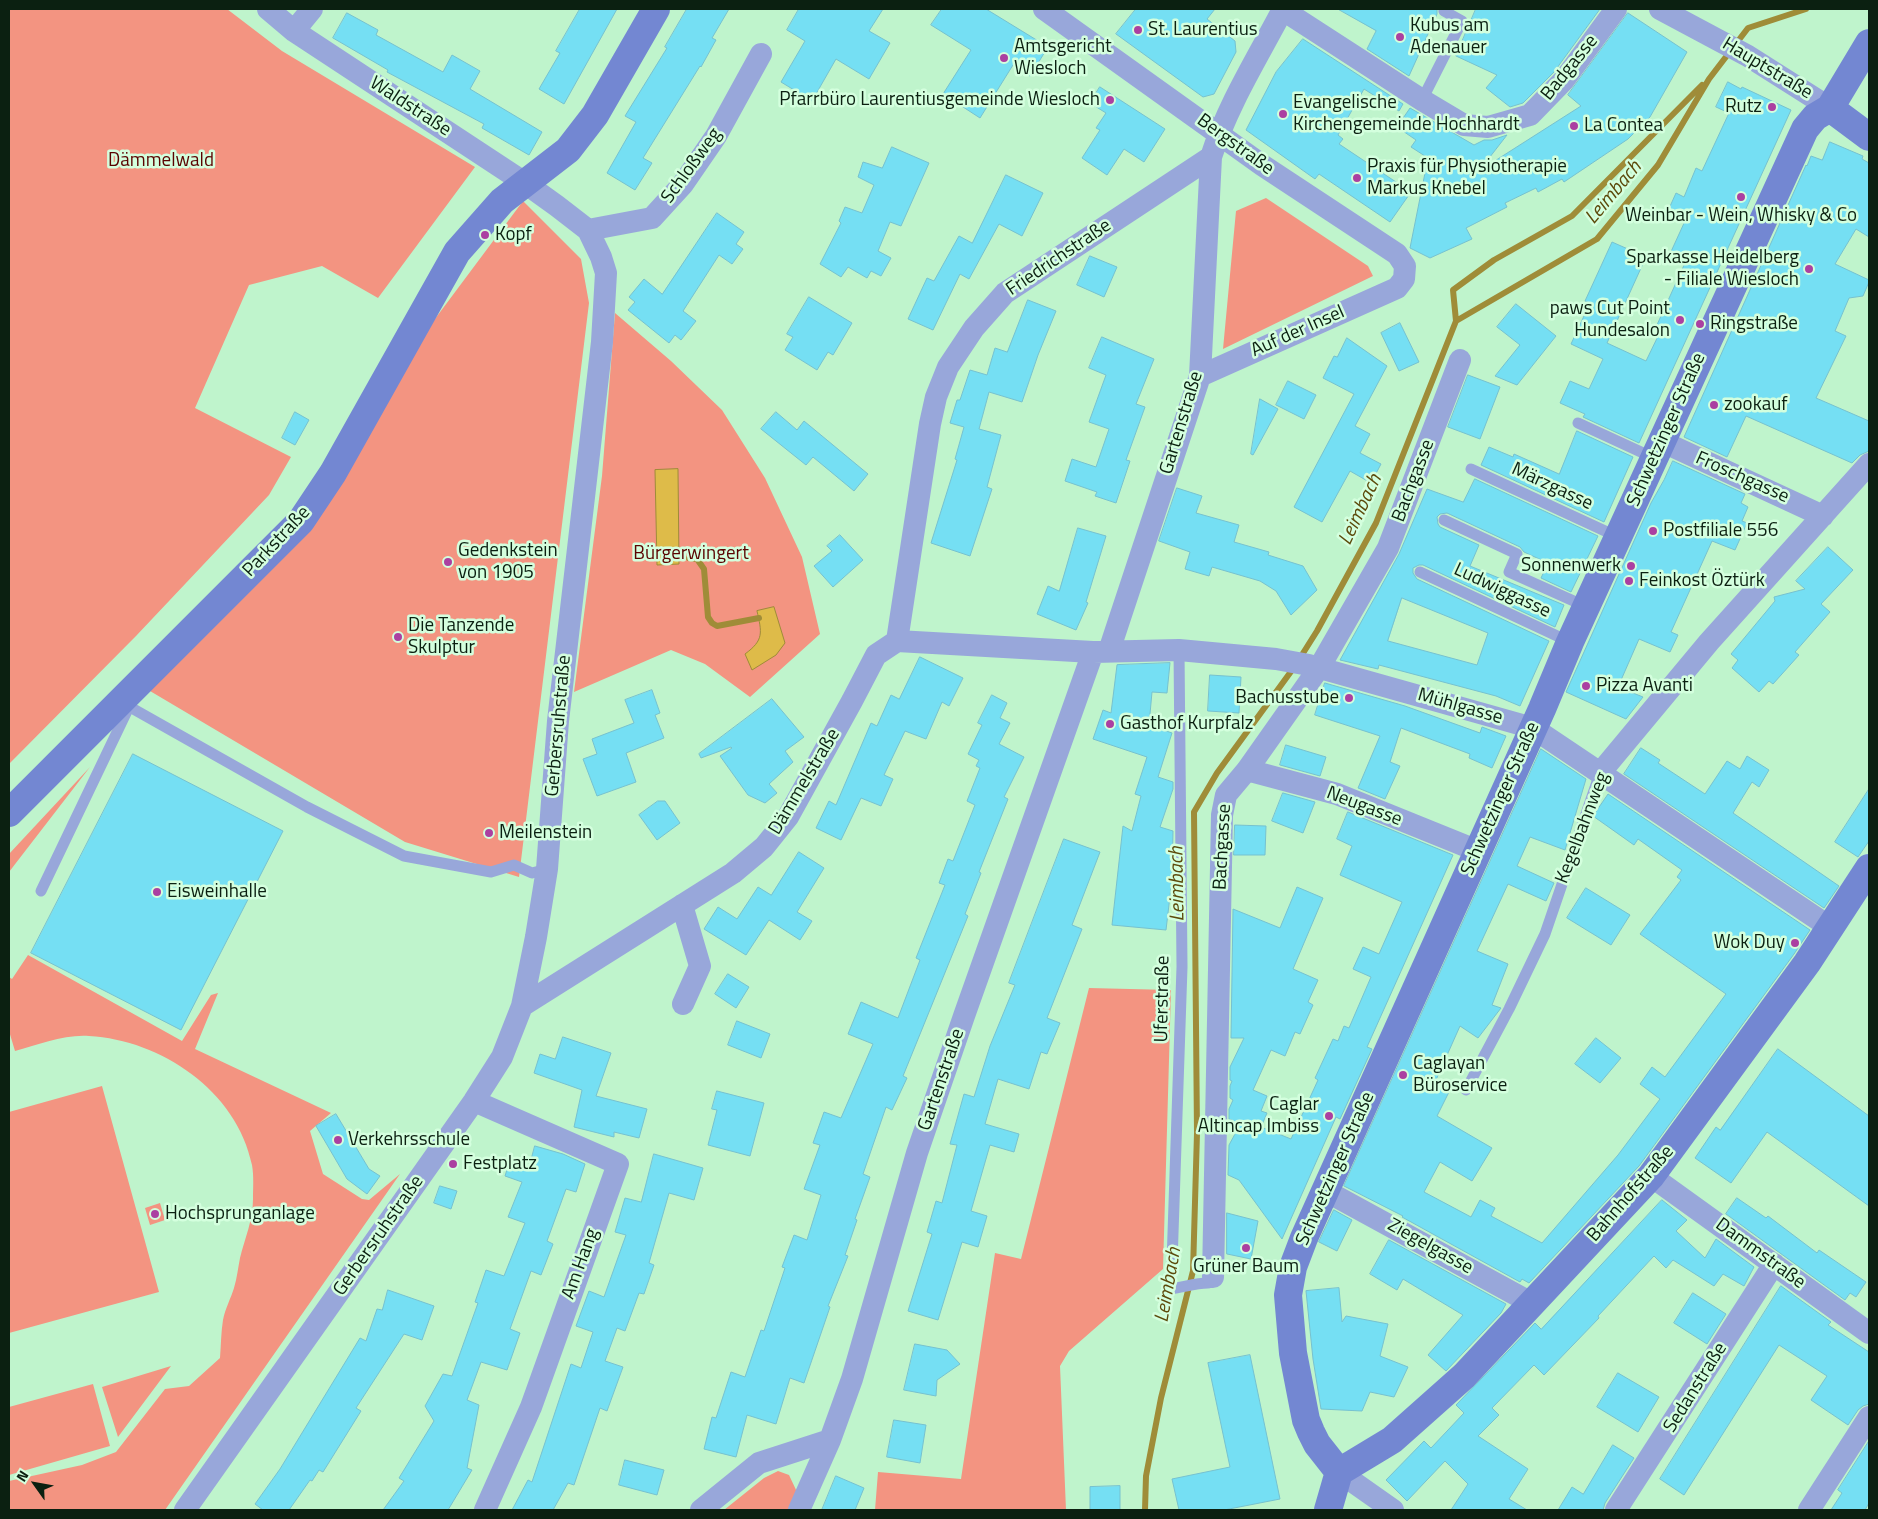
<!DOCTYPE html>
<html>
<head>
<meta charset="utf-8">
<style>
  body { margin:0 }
  #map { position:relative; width:1878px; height:1519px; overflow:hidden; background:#bff4cc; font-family:"Titillium Web",sans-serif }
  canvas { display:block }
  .frame { position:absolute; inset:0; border:10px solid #0b2011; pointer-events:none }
  .north { position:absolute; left:10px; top:1459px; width:50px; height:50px; -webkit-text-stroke:4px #d4ffde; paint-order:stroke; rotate:302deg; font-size:14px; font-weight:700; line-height:20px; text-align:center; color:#0b2011 }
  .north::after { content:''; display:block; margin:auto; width:18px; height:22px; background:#0b2011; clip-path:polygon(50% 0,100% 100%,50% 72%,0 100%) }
</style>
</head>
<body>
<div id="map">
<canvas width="1878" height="1519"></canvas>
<div class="frame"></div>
<div class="north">N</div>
</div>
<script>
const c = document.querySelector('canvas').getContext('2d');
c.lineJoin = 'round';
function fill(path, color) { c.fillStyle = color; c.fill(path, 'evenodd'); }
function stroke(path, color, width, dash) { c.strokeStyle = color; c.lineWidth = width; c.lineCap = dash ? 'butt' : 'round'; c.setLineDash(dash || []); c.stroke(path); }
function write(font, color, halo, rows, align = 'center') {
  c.font = font + ' "Titillium Web",sans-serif'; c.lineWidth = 5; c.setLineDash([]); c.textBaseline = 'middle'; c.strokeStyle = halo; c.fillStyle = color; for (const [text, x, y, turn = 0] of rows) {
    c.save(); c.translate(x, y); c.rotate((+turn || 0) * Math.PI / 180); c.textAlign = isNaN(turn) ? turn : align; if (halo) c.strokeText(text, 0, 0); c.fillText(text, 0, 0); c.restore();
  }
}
fill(new Path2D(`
  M9 9H227L282 51 475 167 378 298 322 266 249 285 195 408 291 457 269 495 136 636 9 764Z
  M1266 198 1368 266 1373 276 1223 349 1236 211Z
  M523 201 581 259 589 303 519 877 405 842 150 691 311 527 417 343Z
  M615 313 671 361 722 410 765 478 802 557 820 634 750 697 705 664 671 650 574 692 602 476Z
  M90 767 9 872V873V854Z
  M28 955 182 1041 211 995 218 993 195 1049 331 1113 310 1131 323 1174 362 1199 369 1200 400 1174 165 1510H9V1481L82 1465 116 1452 165 1389 189 1386 220 1358C221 1345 221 1332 223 1320 225 1309 231 1298 234 1288 237 1278 238 1268 240 1258 245 1238 253 1220 253 1199 253 1189 254 1176 252 1165 237 1091 161 1040 89 1036 66 1034 37 1045 15 1051L9 1031V977L12 979Z
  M1089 988 1171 990 1163 1269 1069 1351 1060 1366 1066 1510H875L878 1472 961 1479 995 1253 1021 1259Z
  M102 1086 159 1292 9 1333V1112Z
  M160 1203 165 1220 150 1225 145 1208Z
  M171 1366 118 1437 102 1387Z
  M93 1384 110 1446 9 1475V1407Z
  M778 1471 789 1475 797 1492 791 1510H724L764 1478Z`), '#f39481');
const water = new Path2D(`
  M678 469 679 564 657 565 655 470Z
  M774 607 785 643 776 655 752 670 745 654C764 640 762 633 757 611Z`);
fill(water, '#debb49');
stroke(water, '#9f8c38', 1);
stroke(new Path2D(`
  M1456 321 1453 290 1494 260 1572 216 1702 85
  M689 558 697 559 704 569 708 617 712 623 717 626 759 618
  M1300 658 1317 631 1376 523 1456 321 1597 239 1658 165 1709 79 1748 28 1806 9
  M1145 1510 1146 1476 1161 1398 1193 1271 1197 1133 1194 812 1217 773 1295 666`), '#9f8c38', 6);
const building = new Path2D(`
  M580 9H617L564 104 539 89 560 53 556 51Z
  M687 9H729L712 38 716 40 701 67 700 66 643 158 652 163 635 190 607 173 636 122 625 116 667 48 665 47Z
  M799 9H883L869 31 890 43 869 79 836 59 812 101 781 82 805 41 787 30Z
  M942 9H986L1048 47 1030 76 1013 65 980 118 943 94 971 50 931 25Z
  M1136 9H1215L1207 19 1235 41 1236 52 1214 94 1203 97 1116 34Z
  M1338 9H1437V14L1409 76 1367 49 1376 31Z
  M1476 9H1600L1554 72 1523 103 1510 107 1486 88 1497 75 1456 56Z
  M347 13 378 30 376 35 443 72 452 55 480 71 470 89 542 132 529 155 482 128 484 124 387 72 388 70 333 38Z
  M1628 13 1687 52 1650 117 1628 139 1564 182 1562 179 1538 192 1536 188 1505 203 1507 207 1466 228 1472 239 1430 258 1410 248 1428 158 1411 147 1416 140 1397 127 1410 108 1474 145 1484 140H1492L1507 135 1479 171 1581 106 1568 95Z
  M1303 39 1403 104 1399 111 1364 89 1338 135 1343 139 1339 144 1411 192 1390 222 1319 174 1315 179 1246 130 1276 72Z
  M1728 82 1741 89 1742 87 1791 110 1639 443 1583 417 1585 414 1560 403 1570 381 1589 389 1603 359 1571 344 1590 303 1585 301 1612 242 1646 257 1607 343 1646 361 1661 330 1656 327 1685 263 1669 256 1685 221 1667 213 1676 193 1684 197 1696 168 1702 171 1729 113 1716 107Z
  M1100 87 1165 129 1144 162 1124 149 1107 175 1082 158 1100 130 1096 128 1106 113 1090 103Z
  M1830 142 1863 156 1862 159 1869 163V237L1856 229 1835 264 1869 280V282L1863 296 1849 298 1835 331 1846 336 1816 398 1869 421V451L1860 455 1852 463 1746 416 1727 457 1684 437 1806 165 1807 166 1811 156 1822 160Z
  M892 147 929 163 901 226 890 222 878 251 891 258 881 276 871 271 867 278 848 267 841 277 820 264 841 223 839 221 845 207 862 213 874 185 858 177 863 162 882 168Z
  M1006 175 1043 193 1022 236 999 224 969 279 960 274 933 330 908 319 927 278 934 281 959 236 972 243Z
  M717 213 744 232 736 244 743 249 732 264 719 255 683 311 696 321 681 340 675 335 669 343 628 310 635 302 629 297 644 279 662 294Z
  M1090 256 1117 267 1104 297 1077 285Z
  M809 297 852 323 833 355 828 352 817 370 785 350 793 337 787 334Z
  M1028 300 1056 311 1038 355 1022 402 989 392 979 429 1001 435 987 487 992 489 970 556 931 543 957 460 955 459 964 427 950 423 957 400H960L970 370 987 375 995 348 1007 352Z
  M1516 304 1556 336 1517 385 1495 376 1520 345 1497 327Z
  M1400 323 1419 362 1399 371 1381 333Z
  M1102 337 1154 359 1136 404 1145 407 1126 460 1130 461 1116 503 1095 496 1097 492 1065 481 1072 459 1096 467 1109 429 1089 422 1106 375 1089 368Z
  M1347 338 1387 366 1355 426 1370 434 1360 453 1381 464 1371 483 1350 471 1322 522 1294 507 1354 394 1323 378 1334 356 1337 357Z
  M1468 375 1500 387 1480 439 1448 427Z
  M1288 381 1316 395 1304 419 1276 405Z
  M1260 399 1278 409 1253 455 1251 454Z
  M295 412 309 420 295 445 282 438Z
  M776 412 797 430 804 421 868 474 854 491 813 457 806 465 761 429Z
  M1577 431 1633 457 1604 522 1481 465 1489 447 1513 457 1514 454 1559 474Z
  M1673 461 1745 494 1741 503 1748 507 1742 521 1747 523 1735 550 1712 541 1671 632 1678 635 1670 652 1639 639 1618 687 1643 697 1626 719 1566 692 1651 503 1664 480Z
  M1475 479 1598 536 1571 592 1541 578 1548 563 1524 552 1520 547 1447 513 1440 514 1437 517 1438 524 1440 527 1479 545 1470 566 1564 605 1555 627 1423 565H1419L1413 568V573L1417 579 1549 641 1520 706 1496 696 1379 665 1378 669 1340 660 1399 554 1427 489 1463 502ZM1402 598 1488 633 1477 665 1388 641Z
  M1177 488 1202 496 1196 513 1239 525 1234 542 1269 552 1268 555 1303 566 1317 590 1291 615 1276 591 1260 581 1212 567 1209 576 1185 569 1190 552 1159 541Z
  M1078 528 1106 536 1086 602 1088 603 1076 630 1037 614 1048 586 1059 591Z
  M840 535 863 560 833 587 814 566 832 551 827 546Z
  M1828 547 1853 570 1821 604 1830 612 1795 652 1799 655 1773 684 1769 681 1759 692 1732 668 1738 660 1731 654 1775 601 1774 597 1805 589 1796 581Z
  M920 657 963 678 949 706 942 702 926 739 905 731 884 775 893 779 881 806 861 798 841 840 816 828 829 801 836 805 871 723 877 726 891 695 899 699Z
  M1170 663 1167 693 1152 692 1149 725 1172 733 1158 777 1173 782V789L1160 827 1173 831 1172 879 1166 930 1112 925 1123 826 1132 831 1141 796 1135 794 1147 757 1093 739 1103 710 1111 713 1117 665Z
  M1210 675 1241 677 1239 713 1208 711Z
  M1325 683 1405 706 1480 733 1482 727 1506 736 1492 768 1469 758 1470 754 1401 728 1390 762 1400 766 1385 799 1358 788 1380 736 1315 715Z
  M652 690 660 713 655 715 664 738 626 753 636 782 597 796 583 759 597 754 592 739 634 723 625 700Z
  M992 695 1007 703 1000 718 1010 723 999 744 1024 757 1004 797 1008 799 979 872 981 873 965 914 968 916 903 1076 907 1078 892 1110 886 1107 863 1174 870 1177 855 1219 857 1220 845 1255 848 1256 828 1306 830 1307 804 1383 790 1378 776 1424 747 1415 736 1457 704 1449 712 1417 716 1418 731 1372 745 1377 761 1330 764 1331 785 1268 782 1267 794 1235 807 1240 821 1195 804 1189 820 1145 813 1143 824 1112 841 1118 873 1044 848 1034 861 1002 898 1018 920 960 916 958 945 885 939 883 948 859 953 861 975 805 967 801 980 768 976 766 979 760 968 754 982 725 978 723Z
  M772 699 804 737 785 751 793 762 769 784 777 793 765 803 748 795 720 756 732 748 731 747 701 758 699 754Z
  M1286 745 1326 757 1320 776 1280 765Z
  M1641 748 1660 760 1658 763 1705 794 1727 761 1740 769 1747 756 1769 770 1759 787 1752 782 1733 813 1839 886 1824 908 1624 774Z
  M1541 749 1586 779 1565 850 1530 837 1517 866 1554 883 1546 901 1508 884 1477 951 1508 964 1492 1005 1501 1008 1478 1038 1460 1026 1436 1080 1451 1088 1437 1116 1492 1148 1472 1181 1440 1162 1424 1192 1471 1217 1480 1200 1495 1208 1491 1216 1542 1243 1618 1155 1660 1099 1640 1084 1652 1067 1665 1077 1726 994 1640 934 1681 880 1677 877 1682 870 1638 839 1634 845 1593 816 1608 794 1810 930 1794 954 1639 1166 1529 1283 1522 1279 1520 1282 1402 1217 1403 1216 1344 1186Z
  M133 754 283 831 181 1030 31 953Z
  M1869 789V841L1858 857 1835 842Z
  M1283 793 1315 802 1303 833 1272 821Z
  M658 801H665L680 823 657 840 639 815Z
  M1348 812 1453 855 1367 1047 1372 1049 1340 1119 1336 1117 1282 1239 1239 1180 1228 1175 1229 1145 1235 1134 1229 1132V1127L1232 1120 1229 1119V1109L1233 1100 1230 1098V1086L1232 1081 1230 1080V1067L1244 1038H1231L1233 909 1280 928 1297 887 1323 898 1293 969 1318 980 1308 1002 1313 1005 1300 1034 1295 1032 1285 1056 1271 1050 1253 1090 1267 1096 1261 1111 1267 1113 1261 1127 1291 1139 1318 1080 1315 1078 1333 1039 1338 1041 1344 1026 1349 1028 1371 977 1353 969 1363 947 1379 954 1402 902 1340 875 1352 846 1337 839Z
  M1235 825 1266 826 1265 855H1234Z
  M1064 839 1100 852 1072 925 1082 929 1047 1018 1060 1023 1047 1054 1041 1052 1029 1089 998 1079 985 1124 1019 1134 1014 1152 990 1145 971 1211 987 1216 978 1247 962 1242 938 1320 908 1311 932 1234 927 1232 936 1201 942 1203 957 1145 950 1144 964 1094 974 1097 990 1046 1015 985 1009 983Z
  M799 852 824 868 797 912 812 921 800 940 769 920 746 955 704 929 718 907 737 919 758 887 771 895Z
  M1586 888 1630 915 1611 945 1567 918Z
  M728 974 749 987 736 1008 715 994Z
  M737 1021 770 1034 761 1058 728 1045Z
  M563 1037 611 1053 596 1096 647 1109 639 1138 614 1132V1137L574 1127 582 1090 534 1073 540 1054 555 1059Z
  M1596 1038 1621 1058 1600 1083 1575 1064Z
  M1778 1049 1869 1116V1206L1767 1132 1731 1183 1695 1158 1716 1127 1720 1130Z
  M717 1091 764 1103 750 1156 708 1145 717 1110 712 1109Z
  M336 1114 369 1169 380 1176 367 1194 347 1179 316 1126Z
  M535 1146 563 1154 585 1164 576 1192 566 1189 547 1241 553 1244 541 1275 531 1271 510 1329 520 1333 507 1370 481 1362 467 1400 479 1405 467 1468 472 1470 448 1510H383L404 1481 399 1478 434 1421 425 1406 443 1374 452 1376 478 1303 475 1302 486 1270 504 1276 525 1223 508 1217 522 1182 505 1176 510 1160 529 1166Z
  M654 1154 703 1168 694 1200 669 1193 649 1263 654 1265 644 1294 639 1293 625 1331 617 1328 605 1361 623 1367 607 1411 600 1408 574 1485 568 1483 553 1510H512L528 1480 532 1482 571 1364 581 1368 593 1332 576 1326 589 1291 604 1297 626 1235 615 1232 625 1198 641 1202Z
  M440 1186 457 1191 451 1209 434 1203Z
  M1737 1198 1766 1218 1768 1216 1817 1253 1819 1250 1866 1282 1856 1297 1850 1293 1845 1300 1726 1214Z
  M1662 1200 1687 1220 1676 1231 1705 1258 1716 1239 1754 1267 1744 1286 1723 1274 1714 1286 1673 1260 1666 1268 1654 1256 1598 1316 1599 1318 1544 1375 1534 1365 1492 1408 1499 1415 1478 1436 1528 1469 1509 1499 1527 1510H1451L1468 1484 1445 1461 1407 1501 1386 1480 1424 1441 1431 1448 1464 1413 1456 1405 1535 1323 1541 1329Z
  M1334 1210 1352 1220 1337 1251 1319 1242Z
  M1227 1213 1258 1221 1251 1259 1227 1254Z
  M1389 1240 1506 1304 1501 1313 1446 1371 1428 1355 1463 1315 1403 1279 1397 1290 1370 1274Z
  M1781 1286 1831 1322 1828 1325 1869 1352V1404L1863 1406 1858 1410 1848 1425 1811 1400 1827 1376 1779 1345 1684 1495 1660 1479Z
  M1339 1288 1342 1322 1346 1316 1388 1324 1380 1356 1408 1367 1394 1397 1370 1392 1362 1411 1321 1409 1313 1359 1306 1291Z
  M388 1290 434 1306 422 1340 404 1334 356 1408 361 1411 323 1472 319 1470 312 1481 310 1480 289 1510H263L255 1504 280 1469 360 1338 366 1341 377 1309 382 1310Z
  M1693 1293 1726 1314 1707 1344 1674 1323Z
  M915 1344 947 1350 960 1364 937 1380 936 1396 904 1390Z
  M1250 1355 1280 1499 1224 1510H1179L1172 1479 1230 1467 1208 1363Z
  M1618 1373 1659 1397 1638 1432 1597 1407Z
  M894 1420 926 1425 920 1463 887 1457Z
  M1869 1441V1503L1865 1510H1831L1842 1493 1838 1490Z
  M1613 1445 1634 1458 1605 1503 1603 1510H1558L1572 1487 1583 1494Z
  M625 1460 664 1470 657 1495 619 1485Z
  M836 1476 864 1488 855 1510H822Z
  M1120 1486V1510H1090V1487Z`);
fill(building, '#75dff3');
stroke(building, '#76c1cf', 1);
stroke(new Path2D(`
  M1422 100 1462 21 1444 11 1445 9
  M1578 423 1654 458
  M1471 469 1618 537
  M1444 520 1517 554 1509 572 1587 607
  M1420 572 1570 642
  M1179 650 1182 967 1172 1263 1169 1289C1182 1288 1194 1283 1208 1283
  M121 702 307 807 404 856 491 872 514 865 532 873 547 869
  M41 891 129 707
  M1466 1090 1509 1009 1545 934 1600 773`), '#98a7da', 11);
stroke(new Path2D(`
  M1044 9 1262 165 1397 254 1405 266 1404 279 1397 288 1200 376
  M1660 9 1748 56 1830 108
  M1283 10 1422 100 1464 125 1488 127 1530 115 1564 80 1616 9
  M294 31 312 9
  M588 230 652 218 683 184 716 136 761 54
  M1661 441 1823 516
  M897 641 930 424 936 397 948 367 974 328 1005 293 1211 157
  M1109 651 1200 376 1211 157C1228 104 1258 57 1283 9
  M1247 770 1337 794 1478 851
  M1600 773 1709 642 1869 464
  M682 905 700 966 683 1004
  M522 1006 733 873 764 847 788 817 852 701 876 655 897 641 1093 652 1179 650 1276 659 1309 665 1533 728 1831 928
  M474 1101 618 1164 531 1407 485 1510
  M1651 1176 1869 1333
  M1326 1191 1533 1304
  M1213 1277 1222 815 1226 795 1247 770 1319 668 1388 548 1460 360
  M1339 1472 1393 1510
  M185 1510 474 1101 502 1057 522 1006 536 937 547 869 558 721 602 342 606 273 601 257 588 230 557 206 525 183 294 31 268 9
  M701 1510 759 1463 830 1440
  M799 1510 830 1440 852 1379 917 1153 964 1016 1093 652
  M1616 1510 1774 1264
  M1809 1510 1869 1417`), '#98a7da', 22);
stroke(new Path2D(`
  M1830 108 1869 137
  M9 813 301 521 333 473 457 252 502 201 568 150 595 115 656 9
  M1339 1472 1317 1444 1311 1432 1306 1420 1293 1353 1288 1295 1293 1267 1304 1238 1542 709 1570 642 1805 129 1815 117 1830 108 1869 43
  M1339 1472 1392 1440 1464 1376 1651 1176 1807 963 1869 868
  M1328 1510 1339 1472`), '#7387d2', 28);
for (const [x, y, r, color] of [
  [1138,30,5,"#ab40a1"],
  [1400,37,5,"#ab40a1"],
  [1004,58,5,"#ab40a1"],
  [1110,100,5,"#ab40a1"],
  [1772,107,5,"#ab40a1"],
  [1283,114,5,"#ab40a1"],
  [1574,126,5,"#ab40a1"],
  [1357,178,5,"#ab40a1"],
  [1741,197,5,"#ab40a1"],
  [485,235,5,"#ab40a1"],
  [1809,269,5,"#ab40a1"],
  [1680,320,5,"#ab40a1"],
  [1700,324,5,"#ab40a1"],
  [1714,405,5,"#ab40a1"],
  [1653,531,5,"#ab40a1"],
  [448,562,5,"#ab40a1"],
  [1631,566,5,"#ab40a1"],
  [1629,581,5,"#ab40a1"],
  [398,637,5,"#ab40a1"],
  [1586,686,5,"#ab40a1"],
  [1349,698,5,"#ab40a1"],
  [1110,724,5,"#ab40a1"],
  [489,833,5,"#ab40a1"],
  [157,892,5,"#ab40a1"],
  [1795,943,5,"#ab40a1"],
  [1403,1075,5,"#ab40a1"],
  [1329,1116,5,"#ab40a1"],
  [338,1140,5,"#ab40a1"],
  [453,1164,5,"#ab40a1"],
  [155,1214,5,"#ab40a1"],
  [1246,1248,5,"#ab40a1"]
]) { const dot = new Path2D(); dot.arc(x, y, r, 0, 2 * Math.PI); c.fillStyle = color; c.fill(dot); stroke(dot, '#d4ffde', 2); }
write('19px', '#0b2011', '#d4ffde', [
  ["Kubus am",1410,26],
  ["Adenauer",1410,48],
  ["St. Laurentius",1148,30],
  ["Amtsgericht",1014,47],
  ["Wiesloch",1014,69],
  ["Pfarrbüro Laurentiusgemeinde Wiesloch",1100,100,"right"],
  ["Evangelische",1293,103],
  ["Kirchengemeinde Hochhardt",1293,125],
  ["Rutz",1762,107,"right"],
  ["La Contea",1584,126],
  ["Praxis für Physiotherapie",1367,167],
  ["Markus Knebel",1367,189],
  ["Weinbar - Wein, Whisky & Co",1741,216,"center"],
  ["Kopf",495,235],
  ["Sparkasse Heidelberg",1799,258,"right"],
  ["- Filiale Wiesloch",1799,280,"right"],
  ["paws Cut Point",1670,309,"right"],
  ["Hundesalon",1670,331,"right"],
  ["Ringstraße",1710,324],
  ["zookauf",1724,405],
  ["Postfiliale 556",1663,531],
  ["Gedenkstein",458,551],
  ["von 1905",458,573],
  ["Sonnenwerk",1621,566,"right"],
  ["Feinkost Öztürk",1639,581],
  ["Die Tanzende",408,626],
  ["Skulptur",408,648],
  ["Pizza Avanti",1596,686],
  ["Bachusstube",1339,698,"right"],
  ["Gasthof Kurpfalz",1120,724],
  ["Meilenstein",499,833],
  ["Eisweinhalle",167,892],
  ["Wok Duy",1785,943,"right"],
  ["Caglayan",1413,1064],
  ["Büroservice",1413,1086],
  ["Caglar",1319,1105,"right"],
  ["Altincap Imbiss",1319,1127,"right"],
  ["Verkehrsschule",348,1140],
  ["Festplatz",463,1164],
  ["Hochsprunganlage",165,1214],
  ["Grüner Baum",1246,1267,"center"]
], 'left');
write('19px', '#0b2011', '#d4ffde', [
  ["Badgasse",1570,68,-51],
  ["Hauptstraße",1767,69,31],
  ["Waldstraße",410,107,33],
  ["Bergstraße",1235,145,36],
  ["Schloßweg",692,166,-54],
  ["Friedrichstraße",1059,258,-34],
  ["Auf der Insel",1298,332,-24],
  ["Gartenstraße",1182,423,-73],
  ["Schwetzinger Straße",1667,430,-66],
  ["Froschgasse",1742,478,24],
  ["Bachgasse",1414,481,-69],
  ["Märzgasse",1552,487,25],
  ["Parkstraße",277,542,-47],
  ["Ludwiggasse",1502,591,25],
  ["Mühlgasse",1460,707,16],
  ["Gerbersruhstraße",559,726,-85],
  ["Dämmelstraße",805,782,-59],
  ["Schwetzinger Straße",1501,799,-66],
  ["Neugasse",1364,807,21],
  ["Kegelbahnweg",1583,828,-69],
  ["Bachgasse",1223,847,-87],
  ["Uferstraße",1163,999,-89],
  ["Gartenstraße",942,1080,-71],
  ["Schwetzinger Straße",1336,1169,-66],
  ["Bahnhofstraße",1631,1194,-49],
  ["Gerbersruhstraße",379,1236,-55],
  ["Ziegelgasse",1430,1247,29],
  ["Dammstraße",1760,1254,36],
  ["Am Hang",581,1264,-70],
  ["Sedanstraße",1696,1388,-58]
]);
write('19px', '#5a0300', '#d4ffde', [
  ["Dämmelwald",161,161],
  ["Bürgerwingert",691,554]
]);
write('italic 20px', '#5c4a0b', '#d4ffde', [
  ["Leimbach",1614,193,-50],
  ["Leimbach",1361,510,-65],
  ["Leimbach",1178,884,-91],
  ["Leimbach",1169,1285,-80]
]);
</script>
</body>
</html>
